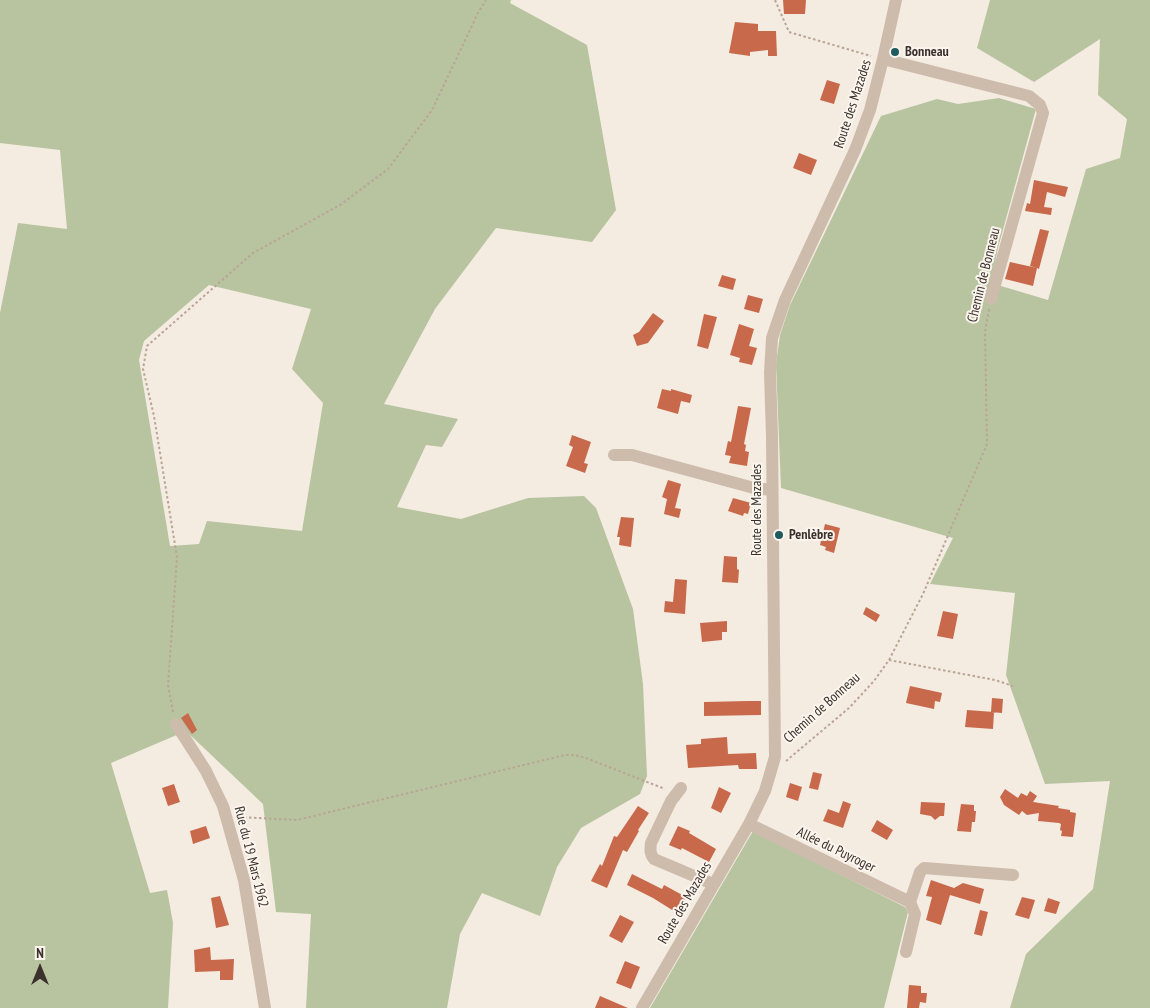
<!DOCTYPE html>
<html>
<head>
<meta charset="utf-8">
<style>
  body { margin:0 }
  #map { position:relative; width:1150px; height:1008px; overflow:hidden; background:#f4ebe1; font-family:"PT Sans Narrow",sans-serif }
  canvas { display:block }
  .north { position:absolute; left:15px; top:943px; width:50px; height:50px; -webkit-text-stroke:4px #fbf5ee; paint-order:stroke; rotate:0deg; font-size:14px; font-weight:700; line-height:20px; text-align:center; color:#3b302b }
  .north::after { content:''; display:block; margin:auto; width:18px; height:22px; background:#3b302b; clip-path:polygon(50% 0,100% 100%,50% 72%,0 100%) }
</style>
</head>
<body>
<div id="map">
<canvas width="1150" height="1008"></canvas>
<div class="north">N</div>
</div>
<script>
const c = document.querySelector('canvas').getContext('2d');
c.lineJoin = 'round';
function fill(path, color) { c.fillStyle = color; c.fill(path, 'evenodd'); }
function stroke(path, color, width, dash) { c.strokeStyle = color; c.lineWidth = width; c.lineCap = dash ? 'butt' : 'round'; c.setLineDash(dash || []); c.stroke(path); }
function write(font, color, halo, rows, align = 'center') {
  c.font = font + ' "PT Sans Narrow",sans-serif'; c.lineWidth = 4; c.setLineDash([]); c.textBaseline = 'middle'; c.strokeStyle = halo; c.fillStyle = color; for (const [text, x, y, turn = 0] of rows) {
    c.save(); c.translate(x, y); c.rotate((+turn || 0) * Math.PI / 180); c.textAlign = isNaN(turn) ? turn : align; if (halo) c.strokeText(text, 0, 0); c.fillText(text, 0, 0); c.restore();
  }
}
fill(new Path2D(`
  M0 0H511L510 3 587 45 616 210 592 242 496 228 435 309 384 404 458 419 442 447 426 445 397 507 461 519 528 498 584 496 596 508 633 609 643 684 647 776 640 794 581 828 557 867 540 916 482 893 460 934 447 1008H306L311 914 276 912 263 804 186 731 111 763 150 893 167 890 173 923 168 1008H0V313L18 223 67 229 60 150 0 143ZM209 285 311 309 292 369 323 403 302 531 207 521 199 544 170 546 139 360 144 341Z
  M990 0H1150V1008H1010L1026 954 1093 889 1110 781 1045 784 1006 675 1015 593 930 584 953 538 781 488 776 364 780 335 790 305 881 116 937 99 958 104 999 98 1036 109 998 248 991 283 1048 300 1086 169 1120 158 1127 119 1098 95 1100 39 1034 82 977 48Z
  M753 831 905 907 908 912 884 1008H650Z`), '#b8c4a0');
fill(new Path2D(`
  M783 0H806L805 14H784Z
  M735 22 758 24V31H776L777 56H768V50L750 52V56L729 53Z
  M827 80 840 84 834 104 820 100Z
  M799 153 817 160 811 175 793 168Z
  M1034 180 1068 187 1065 197 1047 192 1044 207 1052 208 1051 215 1025 211 1027 203 1030 204Z
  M1040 229 1049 231 1039 269 1037 268 1033 286 1005 279 1010 262 1037 268 1030 266Z
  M722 275 736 279 733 290 718 286Z
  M748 295 763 299 759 313 744 309Z
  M653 313 664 321 648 343 637 346 633 335 639 332Z
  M704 314 717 317 708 349 697 346Z
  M739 324 754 329 749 346 757 348 752 365 739 362 740 358 730 355Z
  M662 389 671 391V389L692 395 690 403 681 401 678 414 657 408Z
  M738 406 751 408 744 444 746 445 745 451 749 452 747 466 729 463 731 456 725 455 728 441 731 442Z
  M572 435 591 442 584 463 588 464 585 473 566 466 573 447 569 445Z
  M668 480 681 484 675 508 681 509 679 518 664 514 667 499 662 497Z
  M733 498 751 503 748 514 744 513 743 516 728 511Z
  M621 517 634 518 631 547 619 545 620 537H617Z
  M825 524 840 528 834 553 825 550 826 547 820 545Z
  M724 556 737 557V569L739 570 738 583 722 582Z
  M675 579 687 580 685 614 664 612 665 601 673 602Z
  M866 607 880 615 876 622 863 614Z
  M943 611 958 614 953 639 937 636Z
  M727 621V632H722V640L702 642 700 623Z
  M910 686 942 693 940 702 935 701 934 709 906 703Z
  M992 698 1003 699 1002 713 991 712Z
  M748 701H761V715L704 716V702Z
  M967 710 994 712 993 729 965 727Z
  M188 713 197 730 192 734 181 718Z
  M727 737 728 754 756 753 757 769H739L738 765 688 768 686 745 701 744V739Z
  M813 772 822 774 818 790 809 788Z
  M790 783 802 787 798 801 786 797Z
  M174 784 180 802 168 806 162 788Z
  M719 787 731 793 721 813 711 808Z
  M1005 789 1018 798 1021 793 1027 796 1030 791 1037 796 1033 802 1059 806 1058 808 1070 810V812L1076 813 1073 837 1061 836 1062 831 1060 830 1061 824 1059 823 1038 821 1039 813 1027 815 1022 811 1019 815 1004 805 1000 797Z
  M843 801 851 804 843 828 823 821 828 809 839 813Z
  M921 802 945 803 944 816H940L935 820 931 816 920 814Z
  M961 804 974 805V811H976L975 822H972L971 832 957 831Z
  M638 806 649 813 638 830 639 831 627 852 623 850 607 888 591 881 600 864 602 866 614 836 617 837Z
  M877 820 893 830 887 840 871 831Z
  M206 826 210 838 193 844 190 831Z
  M678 826 690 831 689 833 716 849 709 862 682 848 681 850 669 845Z
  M632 874 662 889 664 885 686 897 677 913 653 898 627 885Z
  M931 880 954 888 963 883 984 889 980 904 950 895 941 925 926 920 932 897 926 896Z
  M220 896 229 925 216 928 211 898Z
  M1022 897 1035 900 1029 919 1015 915Z
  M1048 898 1060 902 1056 914 1044 911Z
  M980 910 988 912 982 936 974 934Z
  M620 915 634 922 622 943 609 936Z
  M210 947 211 960 234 959 233 980H220V971L195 972 194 950Z
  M625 961 640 967 631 989 616 983Z
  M909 985 921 986V993H927L926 1003 920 1002 919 1008H907Z
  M600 996 628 1008H595Z`), '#c8694b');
stroke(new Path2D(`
  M775 0 789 32 871 56
  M889 660 995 680 1013 686
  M173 712 168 685 177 557 154 416 143 369 147 346 253 253 340 205 388 169 432 110 478 13 486 0
  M786 761 849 708 874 681 889 660 923 594 987 444 985 332 989 309
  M239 817 297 820 565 755H575L586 758 665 789`), '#b9a596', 2, [2.5, 2.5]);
stroke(new Path2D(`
  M883 59 1029 96 1040 105 1043 113 991 299
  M614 455H632L754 488 772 490
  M176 724 206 771 223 806 244 880 265 1008
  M681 788 671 801 651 843C650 850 650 854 654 859L713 884
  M749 824 910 902
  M906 952 915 914 910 902 920 872 924 868 1013 875
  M642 1008 749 824 765 791 775 757 772 436 770 373 772 338 785 300 855 150 870 110 883 59 896 0`), '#cdbbac', 12);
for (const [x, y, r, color] of [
  [895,52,5,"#1f5a5e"],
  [779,535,5,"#1f5a5e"]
]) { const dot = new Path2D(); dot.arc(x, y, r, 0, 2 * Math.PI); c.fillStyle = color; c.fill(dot); stroke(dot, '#fbf5ee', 2); }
write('bold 14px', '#3b302b', '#fbf5ee', [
  ["Bonneau",905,52],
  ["Penlèbre",789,535]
], 'left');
write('14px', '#3b302b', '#fbf5ee', [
  ["Route des Mazades",853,104,-72],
  ["Chemin de Bonneau",984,275,-76],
  ["Route des Mazades",757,510,-90],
  ["Chemin de Bonneau",822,708,-42],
  ["Allée du Puyroger",836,850,26],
  ["Rue du 19 Mars 1962",251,857,76],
  ["Route des Mazades",685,903,-60]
]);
</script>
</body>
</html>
